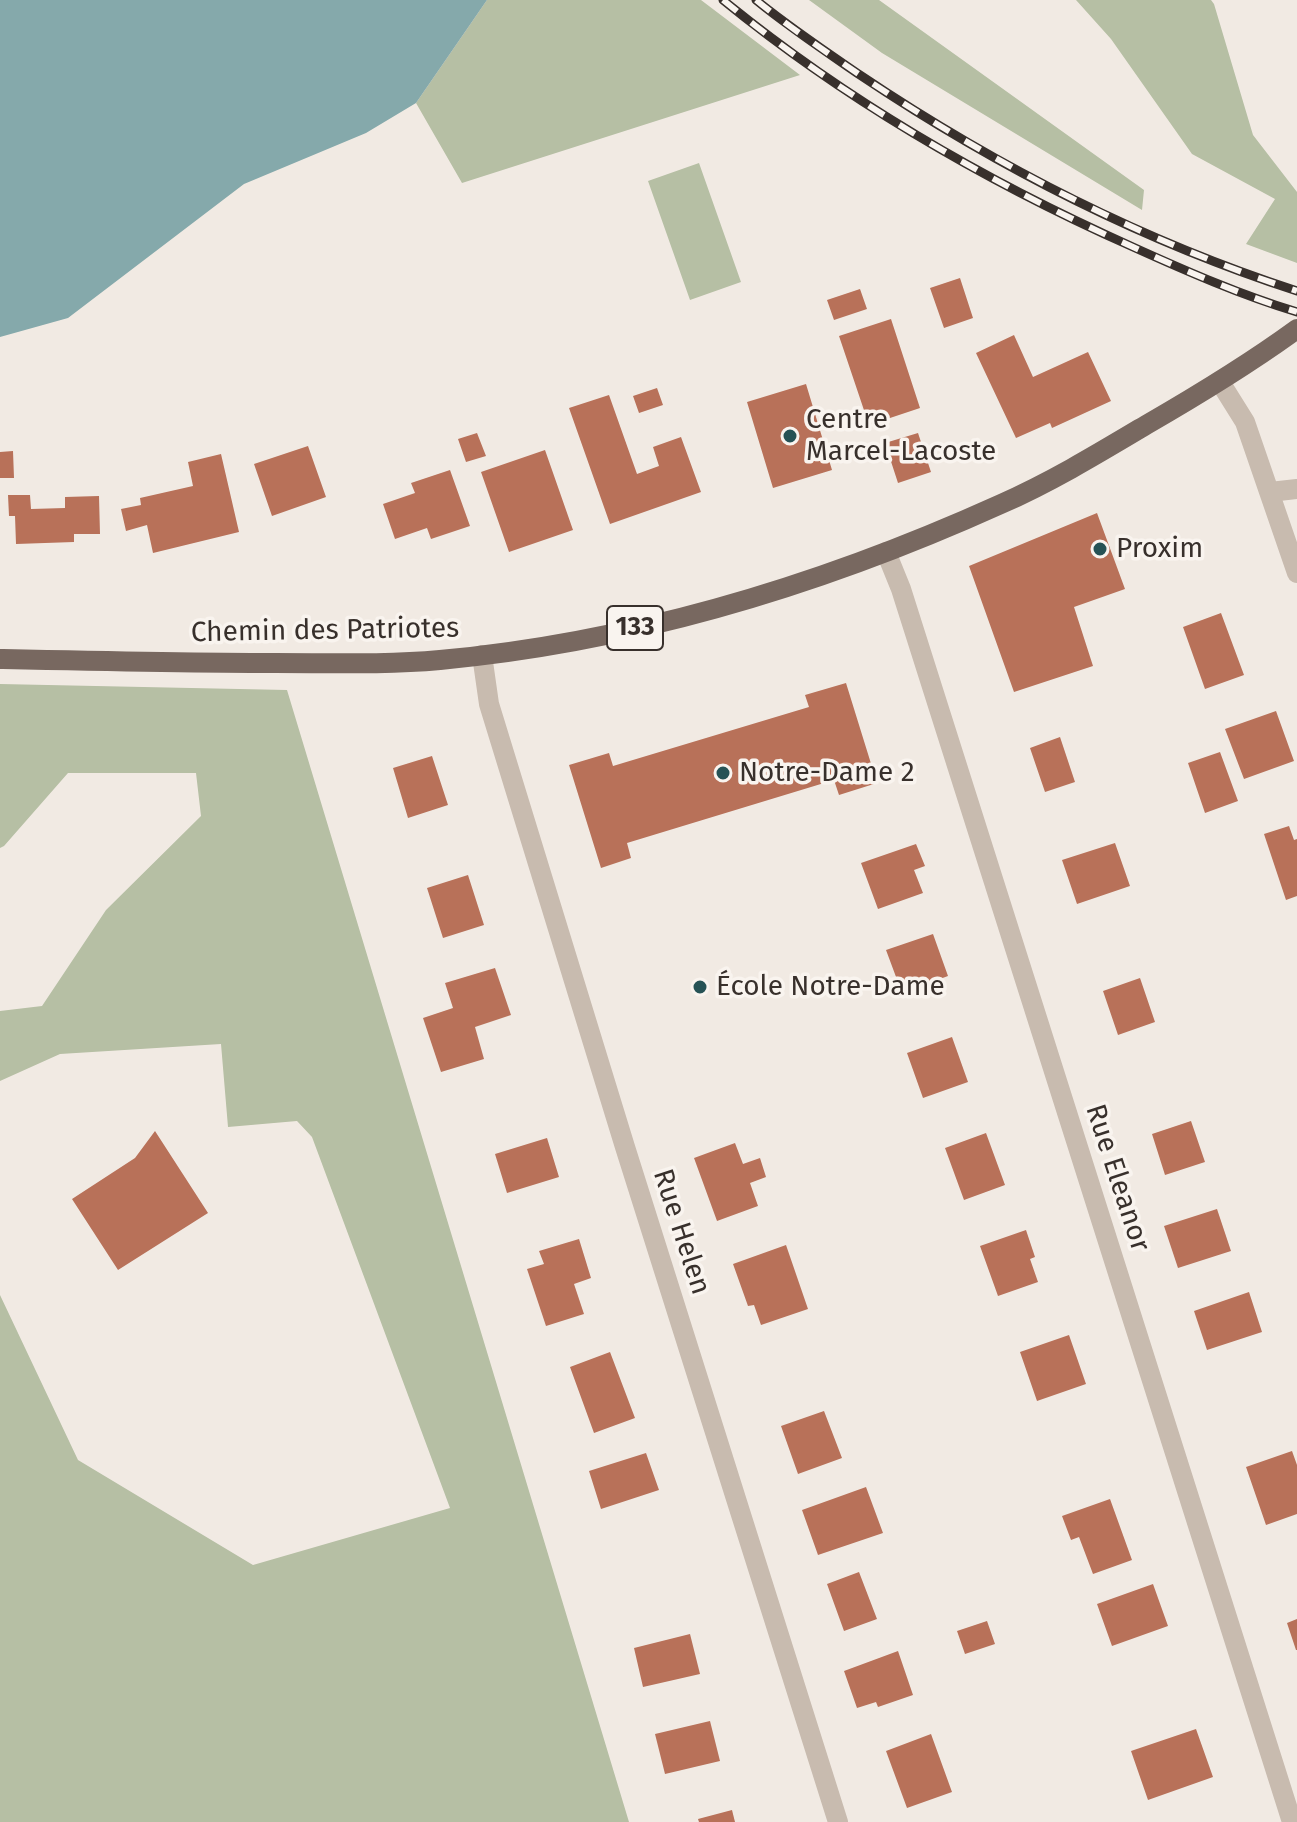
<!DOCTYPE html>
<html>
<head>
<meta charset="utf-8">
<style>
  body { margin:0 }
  canvas { display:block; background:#f1eae3 }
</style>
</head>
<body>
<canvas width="1297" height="1822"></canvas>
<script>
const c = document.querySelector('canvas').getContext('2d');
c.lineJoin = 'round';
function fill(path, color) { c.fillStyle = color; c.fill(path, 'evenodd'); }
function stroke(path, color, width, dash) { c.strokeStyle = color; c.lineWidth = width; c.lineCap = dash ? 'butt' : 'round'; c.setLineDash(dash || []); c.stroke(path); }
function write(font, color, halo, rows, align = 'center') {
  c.font = font + ' "Fira Sans",sans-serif'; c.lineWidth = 7; c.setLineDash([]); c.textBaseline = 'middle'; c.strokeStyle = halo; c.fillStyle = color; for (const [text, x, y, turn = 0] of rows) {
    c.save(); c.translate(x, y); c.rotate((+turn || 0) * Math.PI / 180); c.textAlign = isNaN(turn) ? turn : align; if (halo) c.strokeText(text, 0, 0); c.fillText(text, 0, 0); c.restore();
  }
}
fill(new Path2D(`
  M487 0H701L800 75 462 183 416 103Z
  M809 0H879L1144 190 1142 210 882 53Z
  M1076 0H1211L1214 4 1253 135 1297 192V263L1246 244 1275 199 1192 154 1111 39Z
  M699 163 741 282 690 300 648 181Z
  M0 684 287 690 629 1822H0V1295L78 1460 253 1565 450 1508 312 1137 297 1121 228 1127 221 1044 60 1054 0 1081V1011L42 1006 106 910 201 816 196 773H68L4 846 0 848Z`), '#b6bfa4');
fill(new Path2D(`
  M0 0H487L416 103 366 133 244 184 68 318 0 337Z`), '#85a9ab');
fill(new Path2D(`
  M960 278 973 318 944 328 930 288Z
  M860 289 867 309 834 320 827 300Z
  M891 319 920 408 869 425 839 336Z
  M1014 335 1033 377 1088 352 1111 401 1052 428 1050 423 1016 438 976 353Z
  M806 384 832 470 773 488 747 402Z
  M657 388 663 405 639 413 633 396Z
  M609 395 637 474 659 466 653 447 681 437 701 492 610 524 569 408Z
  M477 433 486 456 466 462 458 439Z
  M918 433 931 472 898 483 885 443Z
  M308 446 326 497 272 516 254 464Z
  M545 450 573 530 509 552 481 472Z
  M13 451 14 478H0V452Z
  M221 454 239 532 153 553 147 525 126 531 121 509 141 505 140 498 193 486 188 462Z
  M450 470 470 526 431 539 427 528 395 539 383 504 415 493 411 483Z
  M8 495H30L31 509 65 508V497L99 496 100 534H74V542L16 544 15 516H9Z
  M1097 513 1125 589 1074 607 1093 666 1014 692 969 566Z
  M1221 613 1244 675 1205 689 1183 627Z
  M846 683 877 783 839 795 834 780 627 843 631 858 601 868 569 765 609 753 613 766 809 707 805 695Z
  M1276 711 1294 761 1244 779 1225 729Z
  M1060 737 1075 782 1045 792 1030 748Z
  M1220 752 1238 801 1205 813 1188 763Z
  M432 756 448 805 408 818 393 768Z
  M1289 826 1294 840 1297 839V896L1286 900 1264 834Z
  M1115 843 1130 886 1077 904 1062 860Z
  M916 844 925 866 914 870 923 893 878 909 861 863Z
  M468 875 484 925 443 938 427 888Z
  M933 934 948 976 902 993 886 950Z
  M495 968 511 1015 475 1027 484 1059 441 1072 423 1018 453 1008 445 983Z
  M1140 978 1155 1022 1118 1035 1103 991Z
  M952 1037 968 1082 923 1098 907 1053Z
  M1191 1121 1205 1162 1165 1175 1152 1134Z
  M155 1131 208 1213 118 1270 72 1199 135 1158Z
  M986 1133 1005 1185 964 1200 945 1148Z
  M547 1138 559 1177 507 1193 495 1154Z
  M735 1143 743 1164 760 1158 766 1177 750 1183 758 1206 717 1221 694 1158Z
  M1217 1209 1231 1251 1178 1268 1164 1226Z
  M1026 1230 1035 1257 1030 1259 1038 1282 998 1296 980 1246Z
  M579 1239 591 1278 574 1284 584 1314 546 1326 527 1269 544 1264 539 1251Z
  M786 1245 808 1309 761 1325 754 1305 748 1306 733 1264Z
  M1249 1292 1262 1332 1207 1350 1194 1311Z
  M1069 1335 1086 1384 1037 1401 1020 1352Z
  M610 1352 635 1418 594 1433 570 1367Z
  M824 1411 842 1458 798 1474 781 1426Z
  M1292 1451 1297 1465V1514L1266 1525 1246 1467Z
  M646 1453 659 1490 601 1509 589 1471Z
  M866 1487 883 1533 818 1555 802 1510Z
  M1110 1499 1132 1560 1093 1574 1079 1537 1071 1540 1062 1516Z
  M859 1572 877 1619 844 1631 827 1584Z
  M1153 1584 1168 1626 1112 1646 1097 1604Z
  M1297 1619V1650H1296L1287 1623Z
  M987 1621 995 1644 965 1654 957 1631Z
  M690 1634 700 1674 643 1687 634 1648Z
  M898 1651 913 1695 878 1707 876 1702 857 1708 844 1671Z
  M710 1721 720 1761 665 1774 655 1734Z
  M1196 1729 1213 1777 1148 1800 1131 1751Z
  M931 1734 952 1792 907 1808 886 1751Z
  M732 1810 735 1822H699L698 1819Z`), '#b87159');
stroke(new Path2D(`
  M1220 382 1245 422 1297 573
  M1270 492 1297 489
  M886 552 901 589 1292 1822
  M482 655 489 704 625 1147 838 1822`), '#c8bbaf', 20);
stroke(new Path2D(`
  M0 659C92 661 183 663 275 663 330 663 386 665 440 660 634 642 824 584 1001 504 1051 482 1099 453 1146 425 1198 395 1249 364 1297 329`), '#786860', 20);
const rail = new Path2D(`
  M723 0C847 101 987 182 1133 247 1186 271 1241 295 1297 312
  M756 0C789 27 825 51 860 75 994 165 1143 241 1297 291`);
stroke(rail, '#38302c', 9);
stroke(rail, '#f9f4ef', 6, [18]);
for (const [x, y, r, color] of [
  [790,436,8,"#265255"],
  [1100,549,8,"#265255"],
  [723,773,8,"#265255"],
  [700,987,8,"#265255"]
]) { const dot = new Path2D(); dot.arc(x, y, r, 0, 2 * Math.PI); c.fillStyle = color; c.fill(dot); stroke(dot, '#f9f4ef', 3); }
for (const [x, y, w] of [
  [635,628,56]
]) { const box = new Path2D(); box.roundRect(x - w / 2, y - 22, w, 44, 6); c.fillStyle = '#f9f4ef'; c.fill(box); stroke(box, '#38302c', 2); }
write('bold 26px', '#38302c', null, [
  ["133",635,628]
]);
write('28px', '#38302c', '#f9f4ef', [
  ["Centre",806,420],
  ["Marcel-Lacoste",806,452],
  ["Proxim",1116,549],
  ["Notre-Dame 2",739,773],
  ["École Notre-Dame",716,987]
], 'left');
write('28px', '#38302c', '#f9f4ef', [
  ["Chemin des Patriotes",325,631,-1],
  ["Rue Eleanor",1117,1178,72],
  ["Rue Helen",681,1232,72]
]);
</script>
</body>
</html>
